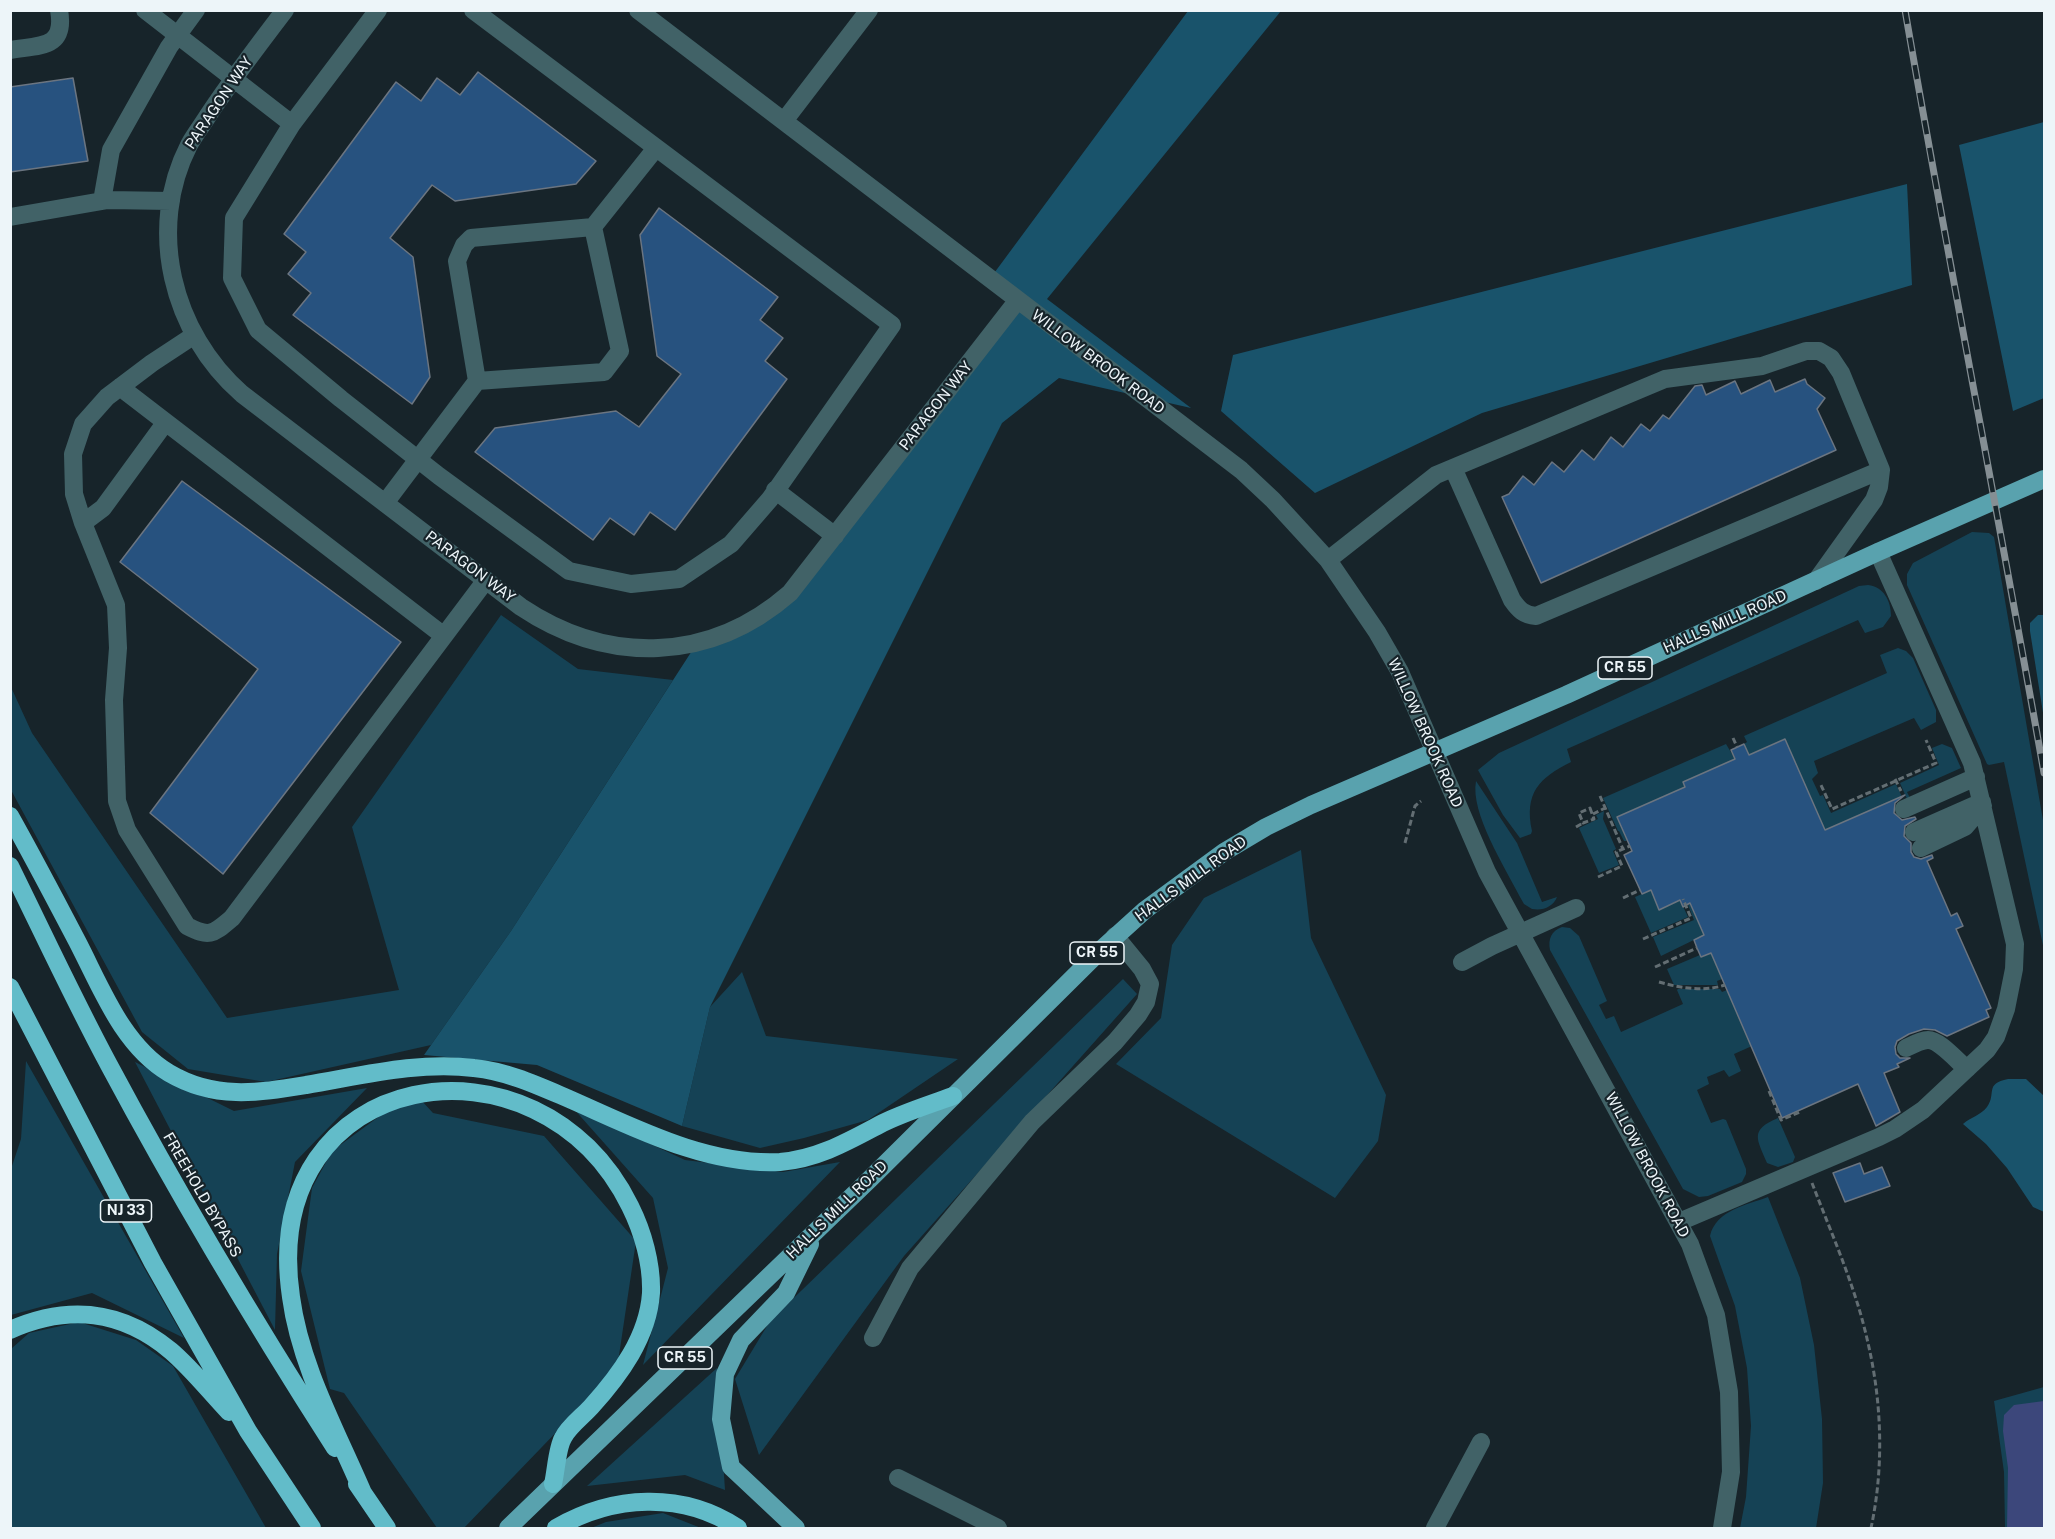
<!DOCTYPE html>
<html>
<head>
<meta charset="utf-8">
<style>
  body { margin:0 }
  #map { position:relative; width:2055px; height:1539px; overflow:hidden; background:#17242a; font-family:"Public Sans",sans-serif }
  canvas { display:block }
  .frame { position:absolute; inset:0; border:12px solid #edf5f9; pointer-events:none }
</style>
</head>
<body>
<div id="map">
<canvas width="2055" height="1539"></canvas>
<div class="frame"></div>
</div>
<script>
const c = document.querySelector('canvas').getContext('2d');
c.lineJoin = 'round';
function fill(path, color) { c.fillStyle = color; c.fill(path, 'evenodd'); }
function stroke(path, color, width, dash) { c.strokeStyle = color; c.lineWidth = width; c.lineCap = dash ? 'butt' : 'round'; c.setLineDash(dash || []); c.stroke(path); }
function write(font, color, halo, rows, align = 'center') {
  c.font = font + ' "Public Sans",sans-serif'; c.lineWidth = 4.5; c.setLineDash([]); c.textBaseline = 'middle'; c.strokeStyle = halo; c.fillStyle = color; for (const [text, x, y, turn = 0] of rows) {
    c.save(); c.translate(x, y); c.rotate((+turn || 0) * Math.PI / 180); c.textAlign = isNaN(turn) ? turn : align; if (halo) c.strokeText(text, 0, 0); c.fillText(text, 0, 0); c.restore();
  }
}
fill(new Path2D(`
  M1972 532 1989 533 1994 537 2044 826V950L2004 762 1989 765 1987 764 1907 585V574L1913 563Z
  M1868 585C1884 587 1891 601 1891 616L1883 627 1865 633 1858 620 1567 749 1571 762C1539 778 1524 793 1532 831L1531 834 1520 838 1503 815 1478 770 1499 753 1859 586Z
  M501 615 578 669 673 680 511 931 431 1045 266 1082 188 1069 142 1032 11 790 10 685 32 733 227 1018 399 990 352 827Z
  M1898 648 1906 651 1913 658 1936 710V722L1921 730 1914 718 1814 761 1818 773 1812 779 1820 796 1823 795 1831 813 1896 784 1902 797 1798 842 1784 739 1749 755 1744 744 1747 742 1744 736 1887 673 1880 655Z
  M1726 744 1735 759 1683 782 1685 787 1617 817 1627 841H1624L1619 831H1618L1603 798Z
  M1942 744 1952 748 1961 768 1907 792 1910 798 1907 799 1900 783 1939 765 1932 748Z
  M1476 781 1517 843 1542 902 1557 897C1553 907 1543 911 1532 909L1524 904 1520 897C1505 867 1470 813 1476 781Z
  M1604 811 1603 819 1616 849 1613 851 1619 865 1599 873 1579 828 1598 819 1596 815Z
  M1301 850 1311 938 1386 1095 1378 1141 1335 1198 1116 1064 1161 1018 1172 945 1204 898Z
  M1651 890 1659 909 1680 900 1688 917 1651 933 1635 897Z
  M1690 904 1704 935 1661 956 1653 937 1694 920 1688 905Z
  M1562 927 1570 928 1579 936 1607 1001 1599 1005 1606 1019 1614 1016 1621 1032 1683 1004 1677 990 1678 989H1720L1722 992 1727 990 1752 1046 1734 1054 1741 1071 1729 1077 1724 1070 1707 1077 1709 1084 1697 1090 1711 1123 1723 1119 1726 1120 1746 1169V1174L1742 1182 1708 1196 1699 1197 1683 1189 1550 950C1548 939 1551 931 1562 927Z
  M1711 953 1722 979 1717 981 1718 985H1674L1667 969 1700 955 1702 957Z
  M742 972 766 1036 958 1059 868 1120 804 1138 760 1148 682 1126 710 1007Z
  M1123 979 1137 994 904 1256 759 1455 735 1379 770 1321Z
  M26 1061 184 1338 92 1293 11 1315V1169L21 1139Z
  M135 1062 234 1111 367 1088 295 1162 277 1254 275 1330Z
  M421 1100 433 1113 544 1136 636 1241 617 1369 464 1528H437L344 1393 330 1389 301 1271 312 1188 332 1151 392 1107Z
  M573 1108 685 1160 783 1172 840 1162 643 1365 668 1268 653 1198Z
  M1778 1118 1795 1157 1793 1162 1778 1167 1767 1163C1757 1139 1749 1130 1778 1118Z
  M1768 1197 1800 1278 1814 1345 1822 1419 1823 1483 1816 1528H1740L1746 1497 1751 1426 1747 1368 1735 1306 1710 1236C1716 1210 1747 1205 1768 1197Z
  M79 1322 136 1340 173 1366 266 1528H11V1349L29 1333Z
  M717 1368 725 1490 685 1475 587 1486Z
  M2044 1387V1528H2005L2004 1472 1994 1401Z
  M663 1513 701 1528H591L606 1522Z`), '#154255');
fill(new Path2D(`
  M1188 11H1281L1047 299 1191 408 1059 378 1002 423 710 1007 682 1126 537 1065 424 1055 511 931 697 643 791 595 1020 305 989 280Z
  M2044 122V398L2013 411 1959 145Z
  M1907 184 1912 285 1482 413 1315 493 1221 411 1233 355Z
  M2038 615H2044V719L2030 631V623Z
  M2008 1079H2026L2044 1096V1212L2033 1207 2007 1168 1986 1144 1963 1124C1971 1117 1981 1115 1987 1107 1997 1093 1984 1084 2008 1079Z`), '#19536b');
fill(new Path2D(`
  M2044 1401V1528H2007L2008 1468 2003 1431 2004 1415 2014 1405Z`), '#3c477b');
const building = new Path2D(`
  M478 72 596 161 576 184 455 201 432 185 390 238 413 257 430 377 412 404 293 315 311 293 288 274 306 252 284 234 396 82 421 101 437 78 460 95Z
  M73 78 88 161 10 172V87Z
  M659 208 778 297 760 320 783 338 765 361 787 379 675 530 650 512 634 535 610 518 593 540 475 452 495 428 616 411 639 427 681 374 657 356 640 235Z
  M1805 379 1807 384 1825 398 1817 409 1836 450 1541 583 1502 497 1509 494 1523 476 1534 485 1552 462 1564 472 1582 450 1594 460 1611 437 1623 447 1641 424 1650 431 1663 415 1669 419 1695 386 1702 385 1706 395 1735 381 1741 394 1770 380 1775 392Z
  M182 481 401 642 223 874 150 813 258 669 120 562Z
  M1785 739 1825 830 1905 795 1895 803 1894 813 1902 820 1915 817 1916 819 1905 826 1904 836 1911 843V852L1914 857 1921 859 1932 855 1933 858 1927 861 1951 916 1957 913 1963 926 1956 929 1991 1008 1986 1010 1989 1017 1947 1036 1935 1030 1924 1029 1909 1034 1897 1041 1895 1047 1896 1054 1900 1058H1910L1897 1064 1899 1067 1884 1073 1900 1112 1876 1126 1858 1084 1782 1118 1711 953 1701 957 1697 948 1694 940 1704 935 1690 903 1683 907 1680 900 1659 910 1651 890 1642 894 1624 855 1632 851 1617 817 1685 787 1683 782 1735 759 1731 750 1744 744 1749 755Z
  M1860 1163 1864 1174 1882 1167 1890 1186 1845 1202 1833 1173Z`);
fill(building, '#27527f');
stroke(building, '#6b7581', 1.5);
stroke(new Path2D(`
  M1733 738 1737 747
  M1895 779 1901 791
  M1821 785 1832 809 1936 763 1926 740
  M1600 796 1623 849
  M1590 808 1594 819 1583 823 1579 813Z
  M1593 814 1605 808
  M1576 827 1583 823
  M1405 843 1415 806 1421 801
  M1598 877 1622 866 1616 852 1630 846
  M1623 898 1640 890
  M1643 939 1691 918 1683 899
  M1655 967 1697 948
  M1659 982C1680 988 1704 992 1725 985
  M1769 1091 1781 1120 1800 1112
  M1812 1183C1832 1235 1856 1288 1868 1343 1882 1403 1884 1468 1871 1528`), '#636e73', 3, [6, 3]);
stroke(new Path2D(`
  M145 10 292 124
  M285 10C259 44 233 78 209 114 203 124 195 134 189 145 146 229 172 333 242 394L521 607C608 665 710 663 790 593L1017 301
  M378 10 292 124 234 218 232 278 258 330 341 399 439 476 569 571 631 584 679 579 731 544 770 499 892 325 473 10
  M638 10 1241 470 1273 500 1328 560 1377 632 1400 672 1487 872 1690 1244 1716 1315 1729 1392 1731 1472 1722 1528
  M10 50C40 45 66 49 59 10
  M784 121 869 10
  M102 201 111 150 169 47 196 10
  M10 217 108 200 171 201
  M593 227 656 148
  M193 336 152 363 107 397 83 424 73 454 74 494 83 523 116 605 118 648 114 700 117 801 127 830 187 926C210 938 213 934 232 918L486 580
  M120 387 444 636
  M1453 468 1512 600C1519 610 1524 615 1536 616L1881 470
  M775 490 835 536
  M385 503 477 381 604 372 620 351 593 227 471 238 464 245 457 261 477 381
  M83 523 103 508 165 423
  M1328 560 1436 475 1665 379 1762 366 1806 351H1819L1831 358 1841 373 1881 470 1879 487 1874 500 1816 581
  M1904 809 1976 777
  M1914 832 1982 802
  M1921 848 1965 827 1983 806
  M1462 962 1492 946 1576 908
  M1906 1048C1912 1045 1921 1040 1928 1040 1940 1040 1958 1062 1967 1069
  M1679 1222 1879 1137 1895 1129 1923 1110 1987 1050 1996 1037 2006 1009 2014 969 2015 944 1972 763 1878 552
  M873 1338 910 1268 1032 1122 1115 1042 1138 1015 1146 1002 1150 984 1142 969 1115 936
  M898 1478 998 1528
  M1435 1528 1481 1442`), '#416267', 18);
stroke(new Path2D(`
  M508 1528 870 1179 1103 948 1145 910 1224 852 1266 827 1311 805 1566 695 1878 552 2044 479
  M796 1528 731 1467 721 1419 725 1374 741 1340 786 1293 810 1244`), '#59a2ae', 18);
stroke(new Path2D(`
  M10 816C33 857 55 899 77 941 101 987 122 1045 169 1073 215 1100 257 1093 306 1085 361 1076 418 1061 474 1068 504 1071 532 1083 560 1095 628 1124 703 1166 780 1162 817 1159 847 1142 879 1125 902 1113 929 1105 953 1096
  M10 866C43 933 74 1000 109 1065 179 1196 255 1323 335 1448
  M10 987 153 1263 248 1431 312 1528
  M10 1330C69 1304 122 1310 171 1351 192 1369 210 1392 229 1412
  M357 1484 387 1528
  M363 1493C336 1430 300 1365 291 1297 257 1065 539 1021 630 1206 643 1232 652 1264 651 1293 648 1337 620 1375 591 1407 583 1416 568 1427 563 1438 557 1448 556 1472 553 1484
  M556 1528C613 1495 682 1491 738 1528`), '#62bcc9', 18);
const rail = new Path2D(`
  M1905 10C1949 265 1999 518 2044 773`);
stroke(rail, '#858f94', 7);
stroke(rail, '#17242a', 4.5, [14]);
for (const [x, y, w] of [
  [1625,668,54],
  [1097,953,54],
  [126,1211,51],
  [685,1358,54]
]) { const box = new Path2D(); box.roundRect(x - w / 2, y - 11, w, 22, 4.5); c.fillStyle = '#17242a'; c.fill(box); stroke(box, '#edf5f9', 1.5); }
write('bold 14px', '#edf5f9', null, [
  ["CR 55",1625,668],
  ["CR 55",1097,953],
  ["NJ 33",126,1211],
  ["CR 55",685,1358]
]);
write('15px', '#edf5f9', '#17242a', [
  ["PARAGON WAY",219,103,-56],
  ["WILLOW BROOK ROAD",1098,362,37],
  ["PARAGON WAY",936,406,-52],
  ["PARAGON WAY",470,567,37],
  ["HALLS MILL ROAD",1725,622,-24],
  ["WILLOW BROOK ROAD",1425,733,66],
  ["HALLS MILL ROAD",1191,879,-36],
  ["WILLOW BROOK ROAD",1647,1165,62],
  ["FREEHOLD BYPASS",202,1195,60],
  ["HALLS MILL ROAD",837,1210,-44]
]);
</script>
</body>
</html>
